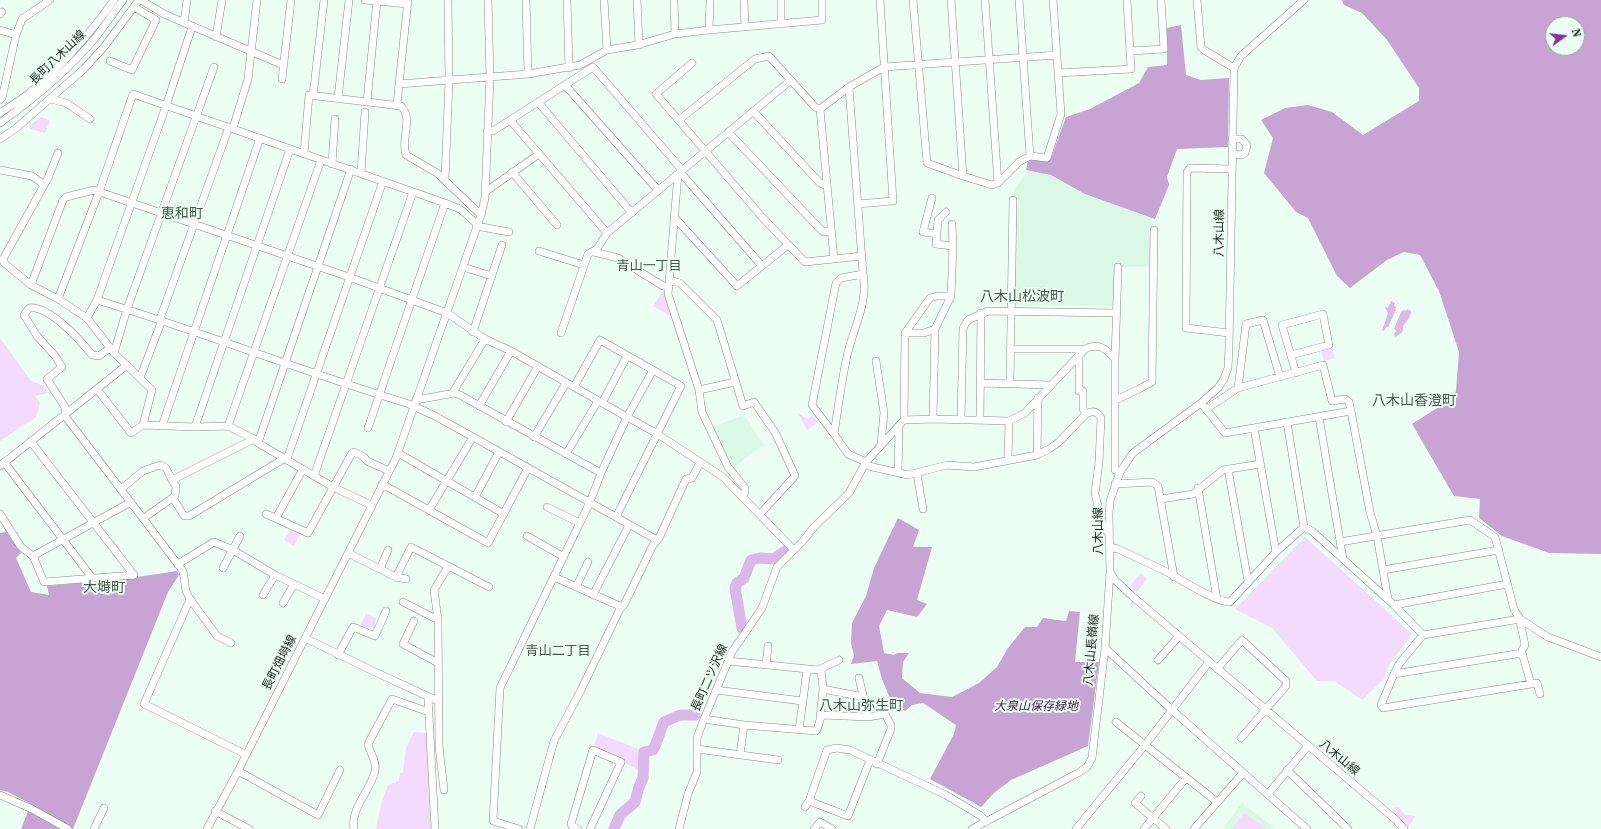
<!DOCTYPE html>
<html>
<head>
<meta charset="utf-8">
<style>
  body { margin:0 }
  #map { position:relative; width:1601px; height:829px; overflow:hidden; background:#edfef4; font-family:"Source Serif 4",serif }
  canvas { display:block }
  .north { position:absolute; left:1545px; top:16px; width:40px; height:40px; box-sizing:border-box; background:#edfef4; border:1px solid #9aa8a0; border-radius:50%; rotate:75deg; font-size:11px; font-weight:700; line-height:16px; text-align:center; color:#1e2622 }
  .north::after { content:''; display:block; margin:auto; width:14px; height:18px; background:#8732a0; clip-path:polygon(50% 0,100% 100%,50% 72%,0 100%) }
</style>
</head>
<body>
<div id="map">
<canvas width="1601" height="829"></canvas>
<div class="north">N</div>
</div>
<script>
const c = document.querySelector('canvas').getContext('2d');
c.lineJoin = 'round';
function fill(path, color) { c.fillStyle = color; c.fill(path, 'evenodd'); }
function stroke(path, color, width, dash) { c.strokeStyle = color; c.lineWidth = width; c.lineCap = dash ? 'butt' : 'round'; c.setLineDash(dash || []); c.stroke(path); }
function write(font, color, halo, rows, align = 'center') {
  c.font = font + ' "Source Serif 4","Noto Sans JP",serif'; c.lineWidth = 4; c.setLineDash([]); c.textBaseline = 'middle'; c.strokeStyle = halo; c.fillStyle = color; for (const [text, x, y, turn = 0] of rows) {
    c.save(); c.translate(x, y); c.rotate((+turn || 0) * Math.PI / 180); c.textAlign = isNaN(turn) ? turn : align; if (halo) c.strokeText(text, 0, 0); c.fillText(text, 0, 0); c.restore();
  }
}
fill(new Path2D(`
  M1042 168 1152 206 1151 267H1116L1115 306 1012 305 1014 190 1028 170Z
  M744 415 764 445 752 453 735 467 731 462 712 427Z
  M1242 803 1276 829H1223Z`), '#dbf8e7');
fill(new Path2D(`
  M42 117 50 121 45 133 30 129V125Z
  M664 290 672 317 653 306Z
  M0 338 31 381 44 386 48 393 35 396 40 403 36 417 0 441Z
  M1332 347 1335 358 1324 361 1321 350Z
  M798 413 808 419 814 414 819 422 807 430Z
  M290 529 300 533 294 546 284 540Z
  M1305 537 1412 634 1389 665 1384 679 1362 700 1335 681H1317L1272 628 1235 609Z
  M1140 573 1147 579 1137 592 1130 586Z
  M366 613 377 619 373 626 368 628 361 624Z
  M414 732 427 733 431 829H376L381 804 388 785 399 781 400 773 403 772 406 748Z
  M598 733 641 750 639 770 594 747Z
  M1395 807H1398L1406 815 1415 816 1408 827 1391 811Z
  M1244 813 1267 829H1232Z`), '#f4dafd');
fill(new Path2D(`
  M1342 0H1601V554L1549 553 1502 536 1479 518 1480 499 1454 496 1412 424 1453 398 1456 391 1459 352 1439 291 1420 255 1404 252 1387 260 1350 288 1337 276 1308 218 1296 212 1264 173 1273 138 1261 120 1285 108 1308 105 1332 112 1363 135 1419 101V88L1387 40 1362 13 1344 5ZM1553 24H1577V48H1553Z
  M1181 25 1186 75 1201 80 1229 78 1228 147 1177 149 1167 177 1169 185 1155 219 1085 194 1051 175 1026 170 1028 161 1031 159 1050 161 1066 117 1090 109 1139 83 1148 67 1167 65V28Z
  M898 518 919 530 913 547H932L917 600 927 604 917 617 887 610 879 626 884 653 894 655 897 653H909L903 662 902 678 920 693 952 697 979 683 997 667 1008 648 1025 627H1037L1043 618 1066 621 1069 611 1080 612 1075 662H1099L1088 746 1011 780 994 793 981 807 930 779 954 734 956 725 923 703 912 705 905 711 891 701 882 679 877 661 851 664 854 655 851 643 852 623 866 596 874 568Z
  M7 532 21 553 16 558 31 592 49 595 47 586 124 579 177 571 179 575 168 592 73 829H21L31 804 8 792 0 790V533Z`), '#c8a4d5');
fill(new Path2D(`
  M1391 301 1395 303 1394 306 1396 307 1395 309 1396 310 1388 327H1386L1385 330 1382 331 1388 313 1385 307 1388 308Z
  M1407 309 1411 311C1411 316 1407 321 1403 326 1404 332 1401 334 1395 337L1394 334 1396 331 1394 329 1401 312 1403 310 1406 311Z`), '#dcb7e9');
stroke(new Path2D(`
  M742 628 735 588 737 583 744 578 751 560 760 558 774 559 785 551
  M614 829 620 815 635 802 639 787 643 778 644 752 653 750 655 746 664 722 680 715H695`), '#dcb7e9', 11);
const minor = new Path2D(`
  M141 0 164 14 283 65
  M365 0 408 4
  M408 0 399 84 528 74 580 65 607 50 637 45 675 34 709 30 822 20V0
  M526 0 528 74
  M567 0 569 68
  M604 0 607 50
  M637 0 639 45
  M674 0 675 34
  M744 0 745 27
  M781 0V24
  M913 0 927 163 963 176 992 185 998 183 985 0
  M951 0 963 176
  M1019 0 1030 156
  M1127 0 1130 51
  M1197 0 1201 47 1204 50 1234 68
  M1304 0 1241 56 1234 68 1229 347 1228 368 1224 379 1218 388 1201 403 1133 453 1120 472 1110 501 1109 514 1110 572 1115 580 1132 596 1396 820 1404 829
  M0 14 2 12
  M184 23 187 0
  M0 30 16 35
  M709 30 710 0
  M216 37 222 0
  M110 61 132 70 156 20 134 7
  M692 63 656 94 762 217 805 262 862 256
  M1058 73 1131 69 1130 51 1164 49 1161 0
  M282 79 291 0
  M565 85 658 190
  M313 96 324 0
  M338 98 349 0
  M51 99 66 103 90 119
  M0 100 2 98 16 35 22 19 50 0
  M367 101 377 0
  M538 102 632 213
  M397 105 399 84
  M820 109 834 259
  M753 111 820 183 827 186
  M0 113C9 107 19 101 28 94 61 67 90 34 114 0
  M510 120 607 233
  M679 120 755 59 769 56 815 107 820 109 849 87
  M0 123C35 98 69 70 96 37 105 25 114 12 123 0
  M233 128 248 79 257 0
  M487 131H493L593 67 682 170
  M728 132 823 232 831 231
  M0 139 15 129 84 69 104 47 139 0
  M58 153 48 178 3 259 4 263 31 285 58 299 87 318 114 353 152 390 143 425
  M304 154 309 95 401 106C414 119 400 139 406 155L437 173 481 215
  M1232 154 1242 155 1245 153 1247 145 1242 139H1232
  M332 164 335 119
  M0 170 32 176 43 184
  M512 172 557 225
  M680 172 762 266
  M361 173 365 112
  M678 174 668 294 699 390 702 412 728 467 745 488V492L742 497
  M445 178 449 81 448 0
  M998 183 1019 162 1030 156 1047 158 1061 114 1053 0
  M485 192 539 154
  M932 198 923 232 937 234
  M858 204 893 201 880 0
  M675 218 737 286 788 245
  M952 224 953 246
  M476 226 509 232
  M539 251 584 265
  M594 252 618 258 663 286 669 287
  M463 267 492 276
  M1118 267 1115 359V470L1120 472
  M669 280 680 283 717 320 743 406 754 402 776 434 795 476 760 514
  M31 285 63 200 66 197 94 190 349 277 447 313 485 339 511 351 627 417 653 370
  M58 299 99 192 133 94 445 203 460 209 477 224
  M97 300C202 332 304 372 409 404L433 415 473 437 657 540
  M87 318 97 300 166 106 192 27
  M160 319 229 127
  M473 332 502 245
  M561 333 588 254 597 249 607 233 791 80
  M905 333H924L935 329
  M1229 333 1186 328 1187 172 1190 168 1232 169
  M110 348 99 356 92 355C81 341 49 305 29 308L24 315 37 336 56 357 62 367 47 379 65 407V416L183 571 186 591 190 599 217 636 231 643
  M1010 349H1085
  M114 353 127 309 214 67
  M1079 354V391H1083V409L1086 414
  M1291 355 1329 345 1323 314 1282 325 1296 373
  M876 361 884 413 881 444
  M140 378 162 320
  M980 383 1050 385
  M1010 383 1013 200
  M574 387 600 340 681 386 616 517
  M1238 388 1323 365 1332 401 1345 399 1349 402 1351 411
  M97 389 131 433 143 425 195 427 228 426 254 439 258 443 333 487 371 505
  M699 390 735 382
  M452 394 485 339
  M416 400 455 393 460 395 601 473 627 417 656 433 723 477 794 550
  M1116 400 1139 389 1152 382 1154 230
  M602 403 627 356
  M1201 403 1225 433 1351 411 1370 512 1377 536 1388 599
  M479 406 511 351
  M1206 409 1238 388 1246 324 1263 320 1280 377
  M1319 417 1343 559
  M933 419 935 329 951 296 953 246 936 244 938 220 946 212
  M961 419 963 328 968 320 988 311 1117 313
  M980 419 981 313
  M904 420 905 333 930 298 937 296H951
  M506 422 538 366
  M1287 422 1304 527
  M162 426 260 138
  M228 426 321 160
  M195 427 290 149
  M368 428 445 203
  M1254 428 1276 552
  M834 434 812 405 836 283 841 278 863 274
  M534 437 566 383
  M31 442 134 575
  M258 443 351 169
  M398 453 504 514
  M566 454 598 401
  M1037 455 1038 398
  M287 459 383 181
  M1008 460 1009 421
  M4 462 93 579
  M866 462 848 454 834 434C838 409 841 385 846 361 851 332 869 304 863 274L849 87 884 67 1057 55
  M864 465 908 475 947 465 974 467 1037 455 1049 449 1059 442 1086 414C1093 410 1097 411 1101 418L1099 462 1095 494 1103 526 1108 533
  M0 466 127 365
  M1228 469 1248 581
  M898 473 899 426
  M917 474 923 509
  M314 476 413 192
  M382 484 488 543 528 468
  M1115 484 1152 482 1158 486 1174 577
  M1198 488 1217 599
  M121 489 143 471 160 465 166 468 172 480
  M475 497 499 452
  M173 498 184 516H189L285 458
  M1161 499 1193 494 1223 470 1260 464
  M547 507 580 523
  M429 510 473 437
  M0 514 21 547 33 556 44 582 134 575
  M266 514 308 533 352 453 354 452 364 457 367 461 389 471
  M144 518 175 496 176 486 172 480 254 439
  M276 518 303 469
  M527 536 564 557
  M1340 542 1470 520 1495 537 1514 609 1520 619
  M1110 547 1118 549C1133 556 1148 563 1163 570 1177 577 1216 603 1230 602L1276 552 1304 527 1312 531 1394 605 1423 635 1520 619 1548 637 1601 657
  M348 553 396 577 406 579
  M33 556 131 502
  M178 564 214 542 233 550 275 575 325 599
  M223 568 240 536
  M380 569 388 550
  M1383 570 1499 550
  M396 577 411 547 489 587
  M554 577 622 607
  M576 587 588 562
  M263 595 275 575
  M593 595 629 525
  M190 599 144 704 245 754
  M403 602 438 620
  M283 603 294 584
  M1394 605 1507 584
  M1519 617 1525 645 1522 650V653
  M414 621 403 644 438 663
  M1423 635 1399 664 1394 674 1381 705 1383 708 1537 683 1540 694
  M305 638 375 672 438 701
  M1105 648 1172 710 1307 829
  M338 655 353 627 375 636 386 611
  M1158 660 1179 636
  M728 661 818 670 839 660
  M766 665 768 646
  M1217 669 1242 640 1286 681V686L1241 738
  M1394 674 1522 653 1531 684
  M859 678 868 717
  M823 689 863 697
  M716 690 802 701
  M428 697 435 829
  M820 718 823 689 821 669
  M704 719 744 725 816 731C820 726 818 719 823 715L868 717 885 714 891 725V729L877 764
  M1116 722 1217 802
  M799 730 807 670
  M697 749 778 760
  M740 755 744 725
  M1287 770 1348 829
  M238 771 318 815 340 770
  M444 790 439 746 438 620 434 590 448 567
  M1268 794 1308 746
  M0 795 32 809 68 829
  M1141 796 1135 803 1166 829
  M809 801 848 816 870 760
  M805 807 809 801 827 750 837 748 850 750 946 795 981 816 986 822
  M215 811 249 829
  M94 829 104 808
  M207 829 238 771 396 458 481 215 485 198 490 78 488 0
  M354 829C350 808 371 790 375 771 377 761 370 753 368 744L392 699 429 712
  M519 829 493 821 500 688 590 502 601 473
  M530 829 554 741 581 690 620 609 624 605 653 545 659 538 686 479 692 478 700 463
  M578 829 572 826 571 824 593 750 621 762 590 829
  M679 829 688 794 697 772V738L704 719 732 652 762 608 777 567 803 541 814 527 849 493 866 462 904 420 933 419 1009 421 1025 413 1085 349C1099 342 1106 349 1115 359
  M814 829 820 822 832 829
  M972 829 1078 773 1087 767 1092 758 1105 648 1110 572
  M1076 829 1145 745 1209 662
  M1144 829 1186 778
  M1194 829 1243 773`);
stroke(minor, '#7d9085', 8);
stroke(minor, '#fff', 7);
write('12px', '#1e2622', '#edfef4', [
  ["長町八木山線",58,58,-44],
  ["八木山線",1220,233,-89],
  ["八木山線",1099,531,-90],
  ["八木山長嶺線",1092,650,-85],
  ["長町畑塒線",280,663,-63],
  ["長町二ツ沢線",710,678,-66],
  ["八木山線",1339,758,40]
]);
write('italic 12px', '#431550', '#edfef4', [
  ["大泉山保存緑地",1036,707]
]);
write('13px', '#47594f', '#edfef4', [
  ["青山一丁目",649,267],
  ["青山二丁目",558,652]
]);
write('14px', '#47594f', '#edfef4', [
  ["恵和町",182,214],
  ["八木山松波町",1022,297],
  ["八木山香澄町",1414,401],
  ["大塒町",104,588],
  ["八木山弥生町",861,706]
]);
</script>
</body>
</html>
